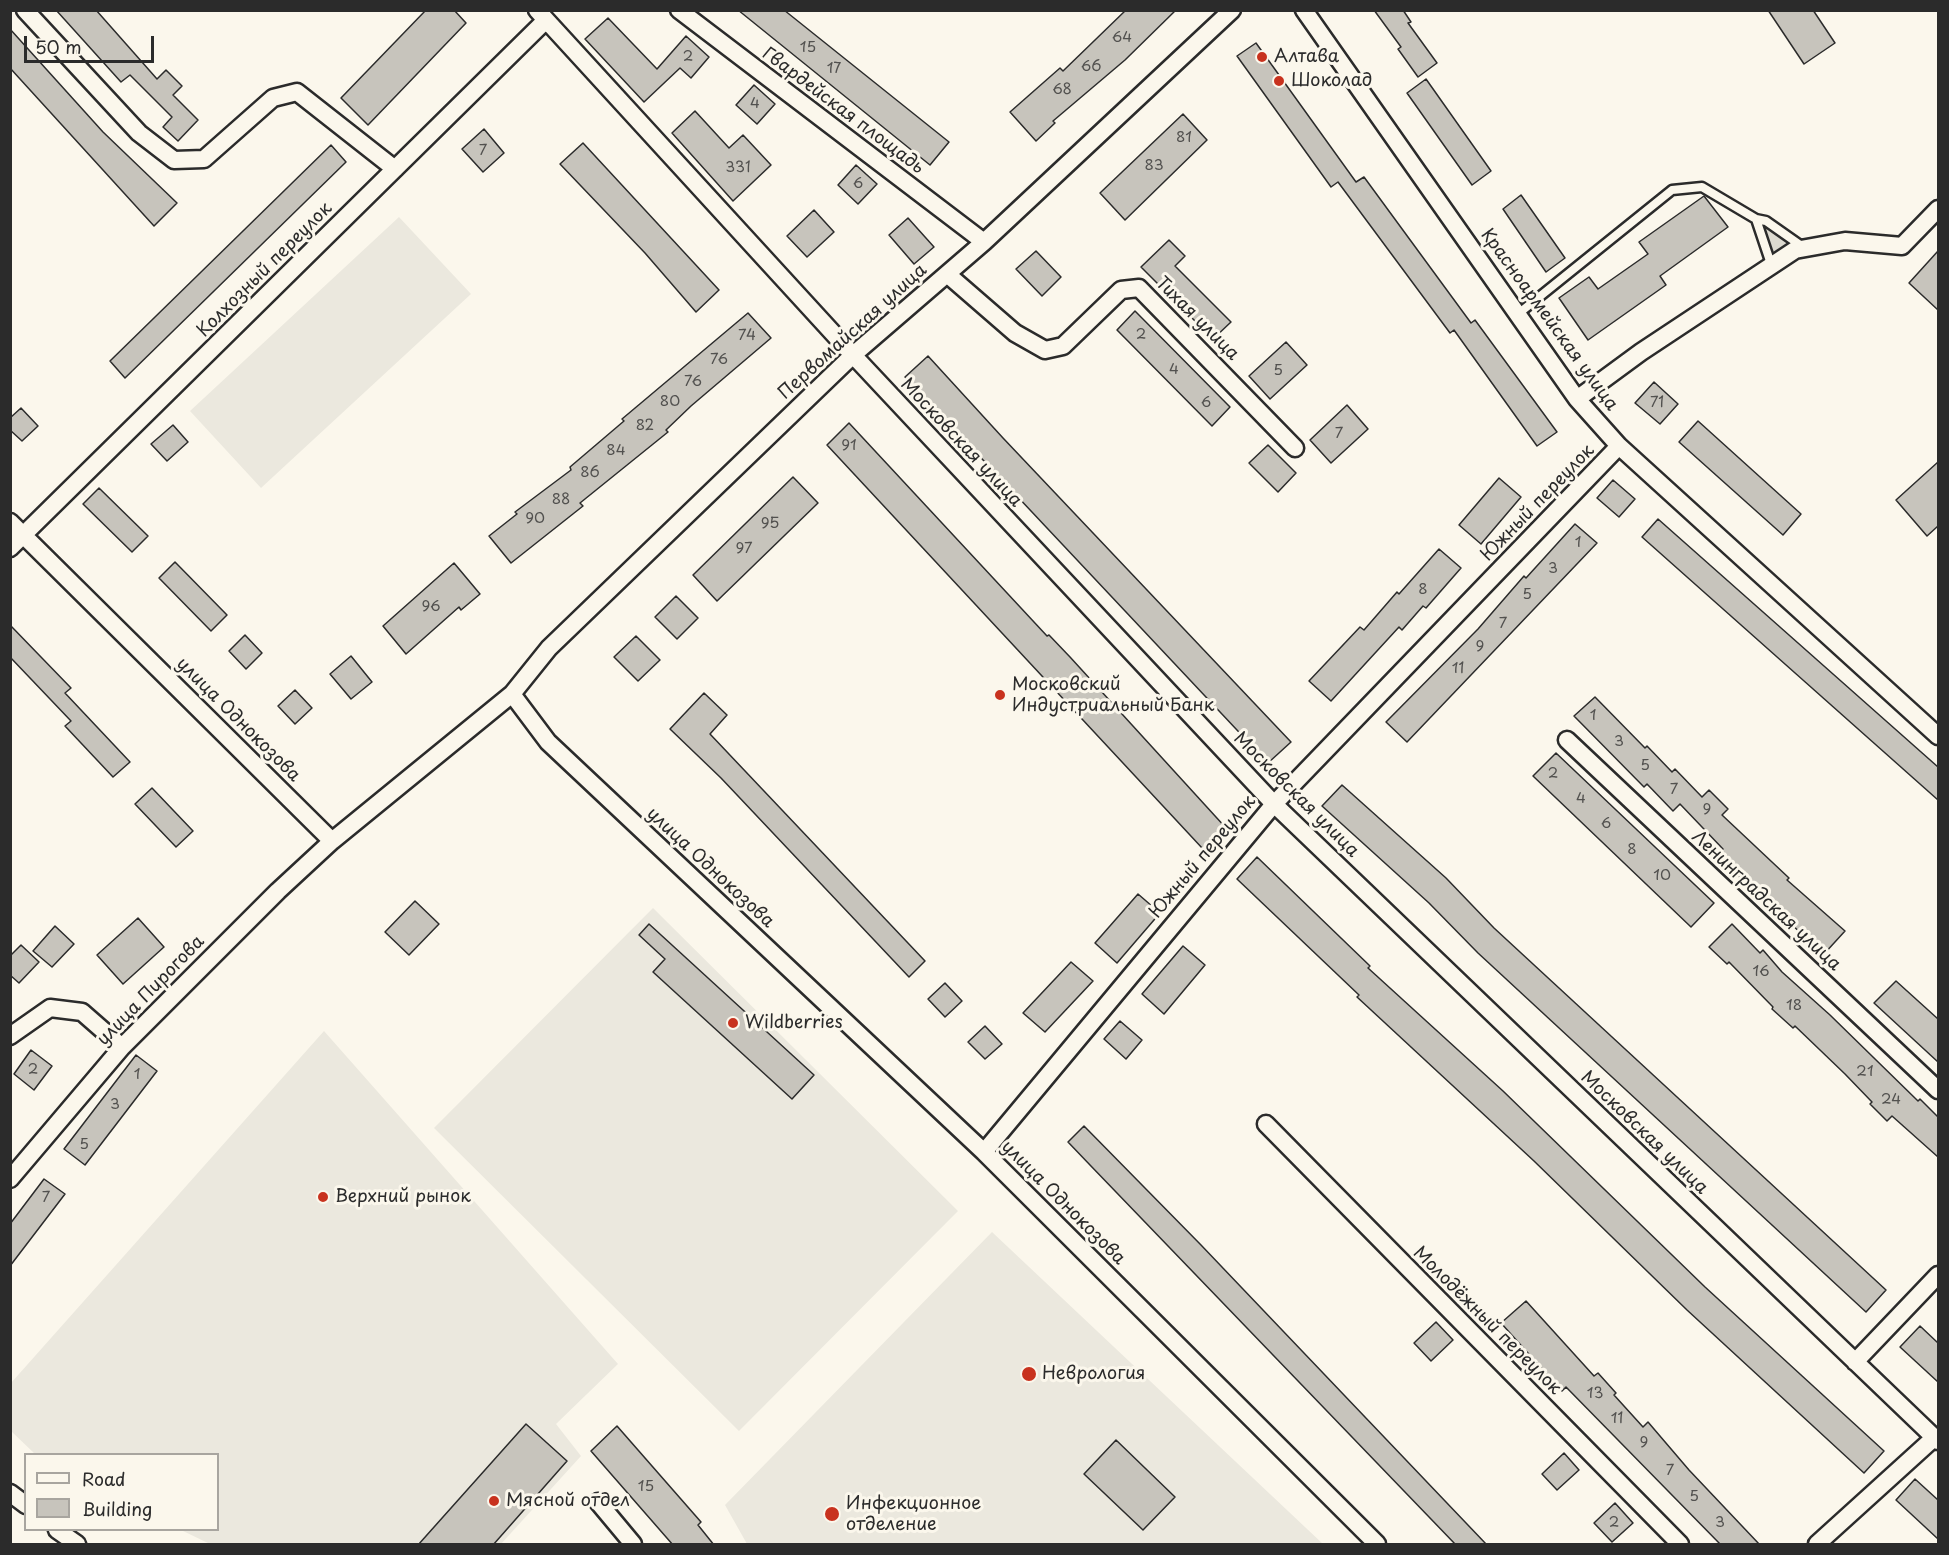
<!DOCTYPE html>
<html>
<head>
<meta charset="utf-8">
<style>
  body { margin:0 }
  #map { position:relative; width:1949px; height:1555px; overflow:hidden; background:#fbf7ec; font-family:"Playpen Sans",sans-serif }
  canvas { display:block }
  .frame { position:absolute; inset:0; border:12px solid #2b2b2b; pointer-events:none }
  .legend { position:absolute; left:24px; top:1453px; width:195px; height:78px; box-sizing:border-box; background:#fbf7ec; border:2px solid #a8a59f; margin:0; padding:8px 10px; list-style:none; font-size:18px; color:#2b2b2b }
  .legend li { display:flex; align-items:center; gap:12px; height:30px }
  .legend b { width:30px; border:2px solid #a8a59f }
  .scale { position:absolute; left:24px; top:36px; width:130px; height:27px; box-sizing:border-box; border:3px solid #2b2b2b; border-top:0; padding-left:8px; font-size:18px; line-height:21px; white-space:nowrap; color:#2b2b2b; -webkit-text-stroke:4px #fbf7ec; paint-order:stroke }
</style>
</head>
<body>
<div id="map">
<canvas width="1949" height="1555"></canvas>
<div class="frame"></div>
<ul class="legend">
<li><b style="height:8px;background:#fbf7ec"></b>Road</li>
<li><b style="height:16px;background:#c7c4bc"></b>Building</li>
</ul>
<div class="scale">50 m</div>
</div>
<script>
const c = document.querySelector('canvas').getContext('2d');
c.lineJoin = 'round';
function fill(path, color) { c.fillStyle = color; c.fill(path, 'evenodd'); }
function stroke(path, color, width, dash) { c.strokeStyle = color; c.lineWidth = width; c.lineCap = dash ? 'butt' : 'round'; c.setLineDash(dash || []); c.stroke(path); }
function write(font, color, halo, rows, align = 'center') {
  c.font = font + ' "Playpen Sans",sans-serif'; c.lineWidth = 6; c.setLineDash([]); c.textBaseline = 'middle'; c.strokeStyle = halo; c.fillStyle = color; for (const [text, x, y, turn = 0] of rows) {
    c.save(); c.translate(x, y); c.rotate((+turn || 0) * Math.PI / 180); c.textAlign = isNaN(turn) ? turn : align; if (halo) c.strokeText(text, 0, 0); c.fillText(text, 0, 0); c.restore();
  }
}
fill(new Path2D(`
  M399 217 471 294 261 488 190 411Z
  M653 908 958 1211 739 1431 434 1128Z
  M324 1031 618 1364 556 1424 581 1456 501 1544H210L181 1530H218V1454H35L11 1431V1383Z
  M992 1232 1323 1544H747L725 1505Z`), '#ebe8de');
fill(new Path2D(`
  M1766 229 1793 245 1774 254Z`), '#dddad0');
const building = new Path2D(`
  M56 10H96L157 79 166 70 182 86 173 95 198 120 178 141 163 127 172 117 130 75 121 82Z
  M426 10H454L466 23 368 125 341 98Z
  M738 10H784L949 142 930 165Z
  M1126 10H1176L1125 60 1053 121 1055 123 1036 141 1010 112 1060 68 1063 71Z
  M1374 10H1403L1411 22 1408 23 1437 63 1418 77 1398 49 1401 47Z
  M1768 10H1813L1835 43 1804 64Z
  M608 18 657 69 686 36 709 57 691 78 680 68 644 102 585 39Z
  M10 29 103 132 177 203 154 226 10 68Z
  M1256 43 1356 182 1364 177 1471 323 1475 320 1557 432 1537 446 1454 330 1450 333 1338 182 1331 187 1237 56Z
  M1426 79 1491 171 1472 185 1407 93Z
  M754 85 775 104 757 124 736 105Z
  M695 111 729 148 743 135 771 165 733 201 672 133Z
  M1183 114 1207 140 1125 220 1100 193Z
  M484 129 504 153 483 172 462 149Z
  M583 143 719 290 696 312 645 253 560 164Z
  M331 145 346 162 125 378 110 361Z
  M856 165 877 184 858 204 838 185Z
  M1521 195 1565 258 1546 272 1503 209Z
  M1704 196 1728 227 1660 276 1666 285 1588 340 1559 298 1589 277 1598 289 1648 254 1639 242Z
  M814 210 834 232 807 257 787 236Z
  M908 218 934 247 914 264 889 235Z
  M1169 240 1185 256 1175 266 1231 322 1213 339 1141 267Z
  M1036 251 1061 277 1042 296 1016 269Z
  M1938 251V310L1909 283Z
  M1135 311 1230 407 1212 426 1117 330Z
  M748 313 771 338 691 406 666 430 668 432 580 503 583 506 511 563 489 536 517 514 515 512 571 470 570 467 624 421 622 419Z
  M1286 342 1307 365 1270 399 1249 376Z
  M928 356 1003 438 1291 742 1268 763 905 377Z
  M1654 382 1678 404 1660 424 1635 403Z
  M1347 405 1368 429 1331 463 1310 440Z
  M21 408 38 426 22 441 10 430V418Z
  M1698 421 1801 514 1783 535 1679 442Z
  M849 423 1047 636 1049 635 1070 657 1226 828 1203 849 827 445Z
  M173 425 188 442 167 461 151 444Z
  M1268 445 1296 473 1278 492 1249 463Z
  M1938 462V526L1927 536 1896 500Z
  M793 477 818 503 717 601 693 575Z
  M1499 478 1521 497 1481 544 1459 525Z
  M1613 480 1635 499 1619 517 1597 498Z
  M99 488 148 536 132 552 83 504Z
  M1658 519 1938 767V800L1642 537Z
  M1575 524 1597 543 1407 742 1386 722 1478 629 1524 576 1526 578Z
  M1439 549 1461 568 1426 608 1423 606 1402 630 1399 627 1331 701 1309 681 1360 627 1364 630 1397 592 1399 594Z
  M175 562 227 615 211 631 159 578Z
  M454 563 480 594 461 610 459 607 406 654 383 626Z
  M676 596 698 618 677 639 655 617Z
  M10 625 71 688 65 693 130 762 113 777 65 726 71 721 10 657Z
  M245 635 262 653 246 669 229 651Z
  M636 636 660 660 638 681 614 657Z
  M351 656 372 682 351 699 330 674Z
  M295 690 312 708 295 724 278 706Z
  M704 693 727 715 710 734 925 961 909 977 721 778 670 729Z
  M1595 697 1645 748 1647 746 1672 772 1675 769 1702 797 1709 790 1728 809 1722 815 1789 878 1787 880 1845 931 1824 954 1792 925 1790 927 1744 882 1718 854 1723 849 1680 804 1673 811 1647 784 1644 787 1574 716Z
  M1556 753 1714 903 1691 927 1533 776Z
  M1342 785 1446 878 1494 928 1886 1290 1866 1312 1478 953 1429 903 1322 806Z
  M152 788 193 831 176 847 135 804Z
  M1257 857 1370 966 1368 968 1503 1091 1705 1287 1884 1451 1864 1473 1687 1310 1534 1161 1357 997 1359 995 1237 879Z
  M1138 894 1160 913 1117 963 1095 943Z
  M415 901 439 924 409 955 385 932Z
  M138 918 164 947 123 984 97 955Z
  M649 924 814 1075 792 1099 653 972 665 959 639 935Z
  M1732 924 1760 953 1763 950 1782 972 1830 1015 1918 1101 1920 1099 1938 1117V1157L1892 1116 1887 1121 1870 1104 1872 1102 1845 1074 1795 1026 1793 1028 1772 1009 1773 1007 1729 962 1727 964 1709 947Z
  M55 926 74 944 52 967 33 951Z
  M21 945 39 962 19 983 10 975V956Z
  M1183 946 1205 965 1164 1014 1142 994Z
  M1071 962 1093 981 1045 1032 1023 1013Z
  M1896 981 1938 1019V1062L1874 1003Z
  M945 983 962 1001 945 1017 928 999Z
  M1120 1021 1142 1040 1126 1059 1104 1039Z
  M985 1026 1002 1044 985 1059 968 1042Z
  M31 1050 52 1066 34 1090 14 1074Z
  M136 1055 157 1071 85 1165 64 1149Z
  M1084 1126 1201 1245 1487 1545H1456L1090 1165 1068 1142Z
  M44 1179 65 1194 10 1266V1224Z
  M1526 1301 1594 1376 1598 1373 1616 1393 1614 1395 1643 1427 1648 1422 1689 1470 1760 1545H1721L1566 1387 1562 1391 1501 1323Z
  M1436 1322 1453 1340 1431 1361 1414 1343Z
  M1920 1326 1938 1343V1382L1900 1347Z
  M526 1424 567 1461 493 1545H418Z
  M617 1426 701 1522 698 1525 714 1545H673L591 1451Z
  M1116 1440 1175 1497 1143 1530 1084 1474Z
  M1564 1453 1579 1470 1557 1490 1542 1474Z
  M1915 1479 1938 1500V1539L1896 1500Z
  M1615 1503 1633 1523 1612 1542 1594 1523Z`);
fill(building, '#c7c4bc');
stroke(building, '#2b2b2b', 1.5);
const service = new Path2D(`
  M1756 219 1771 264
  M1518 314 1672 190 1702 187 1756 219 1766 221 1803 247`);
const minor = new Path2D(`
  M25 10 139 133 174 160 204 159 273 98 297 92 395 169
  M537 10 853 355 1274 804 1938 1441
  M679 10 984 242
  M1304 10 1577 399 1619 446 1938 736
  M947 274 1015 333 1045 350 1063 346 1121 290 1139 288 1295 448
  M1577 399 1641 352 1795 250 1845 241 1902 246 1938 209
  M10 522 332 841
  M10 548 546 20
  M512 694 549 648 853 355 984 242 1232 10
  M1567 740 1938 1090
  M10 1036 50 1008 82 1012 122 1047
  M1266 1124 1680 1544
  M984 1152 1274 804 1619 446
  M10 1179 122 1047 278 891 332 841 512 694 548 742 984 1152 1377 1544
  M1855 1362 1938 1275
  M10 1493 26 1505
  M598 1502 633 1544
  M57 1530 77 1544
  M1817 1544 1935 1437`);
stroke(service, '#2b2b2b', 13);
stroke(minor, '#2b2b2b', 21);
stroke(service, '#fbf7ec', 8);
stroke(minor, '#fbf7ec', 16);
for (const [x, y, r, color] of [
  [1262,57,6,"#c8321e"],
  [1279,81,6,"#c8321e"],
  [1000,695,6,"#c8321e"],
  [733,1023,6,"#c8321e"],
  [323,1197,6,"#c8321e"],
  [1029,1374,8,"#c8321e"],
  [494,1501,6,"#c8321e"],
  [832,1514,8,"#c8321e"]
]) { const dot = new Path2D(); dot.arc(x, y, r, 0, 2 * Math.PI); c.fillStyle = color; c.fill(dot); stroke(dot, '#fbf7ec', 2); }
write('15px', '#52514f', null, [
  ["64",1122,38],
  ["15",808,48],
  ["2",688,57],
  ["66",1091,67],
  ["17",834,69],
  ["68",1062,90],
  ["4",755,104],
  ["81",1184,138],
  ["7",483,151],
  ["83",1154,166],
  ["331",738,168],
  ["6",858,184],
  ["2",1141,335],
  ["74",747,336],
  ["76",719,360],
  ["4",1174,370],
  ["5",1278,371],
  ["76",693,382],
  ["80",670,402],
  ["6",1206,403],
  ["71",1657,403],
  ["82",645,426],
  ["7",1339,434],
  ["91",849,446],
  ["84",616,451],
  ["86",590,473],
  ["88",561,500],
  ["90",535,519],
  ["95",770,524],
  ["1",1578,543],
  ["97",744,549],
  ["3",1553,569],
  ["8",1423,590],
  ["5",1527,595],
  ["96",431,607],
  ["7",1503,624],
  ["9",1480,647],
  ["11",1458,669],
  ["1",1593,716],
  ["3",1619,742],
  ["5",1645,766],
  ["2",1553,774],
  ["7",1674,790],
  ["4",1581,799],
  ["9",1707,810],
  ["6",1606,824],
  ["8",1632,850],
  ["10",1662,876],
  ["16",1761,972],
  ["18",1794,1006],
  ["2",33,1070],
  ["21",1865,1072],
  ["1",137,1075],
  ["24",1891,1100],
  ["3",115,1105],
  ["5",84,1145],
  ["7",46,1198],
  ["13",1595,1394],
  ["11",1617,1419],
  ["9",1644,1443],
  ["7",1670,1471],
  ["15",646,1487],
  ["5",1694,1497],
  ["2",1614,1523],
  ["3",1720,1523]
]);
write('18px', '#2b2b2b', '#fbf7ec', [
  ["Алтава",1274,57],
  ["Шоколад",1291,81],
  ["Московский",1012,685],
  ["Индустриальный Банк",1012,706],
  ["Wildberries",745,1023],
  ["Верхний рынок",335,1197],
  ["Неврология",1042,1374],
  ["Мясной отдел",506,1501],
  ["Инфекционное",846,1504],
  ["отделение",846,1525]
], 'left');
write('18px', '#2b2b2b', '#fbf7ec', [
  ["Гвардейская площадь",843,111,37],
  ["Колхозный переулок",265,270,-45],
  ["Тихая улица",1197,319,45],
  ["Красноармейская улица",1549,320,54],
  ["Первомайская улица",853,332,-42],
  ["Московская улица",961,443,47],
  ["Южный переулок",1538,503,-46],
  ["улица Однокозова",238,720,45],
  ["Московская улица",1296,795,45],
  ["Южный переулок",1203,857,-50],
  ["улица Однокозова",710,868,43],
  ["Ленинградская улица",1766,901,43],
  ["улица Пирогова",151,991,-46],
  ["Московская улица",1644,1133,44],
  ["улица Однокозова",1063,1203,45],
  ["Молодёжный переулок",1487,1321,45]
]);
</script>
</body>
</html>
